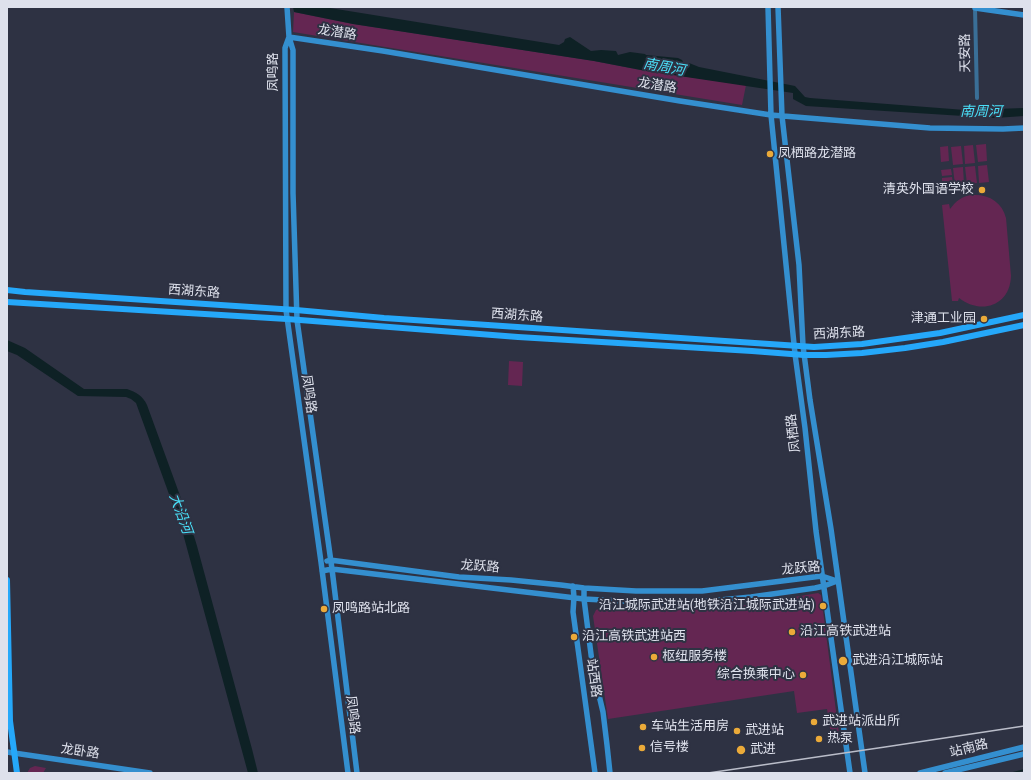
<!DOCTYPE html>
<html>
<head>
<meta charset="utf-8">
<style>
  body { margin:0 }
  #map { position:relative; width:1031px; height:780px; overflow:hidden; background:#2e3243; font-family:"Roboto Condensed",sans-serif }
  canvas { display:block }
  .frame { position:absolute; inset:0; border:8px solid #dee1ec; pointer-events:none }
</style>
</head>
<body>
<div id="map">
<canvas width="1031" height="780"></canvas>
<div class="frame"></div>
</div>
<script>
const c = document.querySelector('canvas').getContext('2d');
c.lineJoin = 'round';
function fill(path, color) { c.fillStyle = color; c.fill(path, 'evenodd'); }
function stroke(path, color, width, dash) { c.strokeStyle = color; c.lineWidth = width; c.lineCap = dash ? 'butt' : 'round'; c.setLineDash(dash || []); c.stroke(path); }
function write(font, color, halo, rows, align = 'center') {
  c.font = font + ' "Roboto Condensed","Noto Sans SC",sans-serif'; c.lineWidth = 4; c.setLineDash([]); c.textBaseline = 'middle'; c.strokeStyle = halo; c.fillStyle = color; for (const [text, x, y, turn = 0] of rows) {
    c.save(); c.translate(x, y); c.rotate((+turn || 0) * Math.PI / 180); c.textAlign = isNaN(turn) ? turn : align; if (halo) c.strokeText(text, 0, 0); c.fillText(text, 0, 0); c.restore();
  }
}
fill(new Path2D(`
  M294 12 353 24 594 61 646 71 746 85 742 105 293 32Z
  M986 144 987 161 978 162 976 145Z
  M973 145 975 163 965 164 964 146Z
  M948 146 949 161 941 162 940 147Z
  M961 146 963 164 953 165 951 147Z
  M987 165 989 182 979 183 978 166Z
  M975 166 977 183 967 184 965 167Z
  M963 167 964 184 955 185 953 168Z
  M951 169 952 175 942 176 941 170Z
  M952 177 953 183 942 184V178Z
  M972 195C989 194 1002 202 1006 218L1011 276C1010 306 981 315 959 298L958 301H952L942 205 949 204 950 209C956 201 962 196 972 195Z
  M509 361 523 362 522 386 508 385Z
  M818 593 821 595 839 734 831 735 827 709 797 713 794 691 608 719 593 616 596 610 601 607H609L643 610H680L722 609Z
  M35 766 46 768 43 773H27L30 768Z`), '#642652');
fill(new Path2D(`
  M293 7H324L559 45 564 42 565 39 570 37 591 51 601 50 616 51 618 55 630 52 645 54 646 55 678 58 682 60C684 63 683 66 687 65L689 63 699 67 795 86 805 97 810 98 965 110 1024 108V116L995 118 806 106 793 99V93L646 71 594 61 353 24 294 12Z
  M7 340 25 348 84 389H127C136 392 143 396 147 405L190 523 197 546 252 749 258 773H248L182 530 136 403 131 399 126 397 78 396 17 355 7 351Z`), '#0e2125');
stroke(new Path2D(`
  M1012 773 1024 770`), '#0e2125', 1.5);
stroke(new Path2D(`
  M975 8 977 98`), '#3a6f97', 4);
stroke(new Path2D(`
  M287 7 289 37 293 50V193L297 320 332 569 357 773
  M768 7 771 115 795 354 805 428 816 531 850 773
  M778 7 782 116 799 265 803 346 806 369 810 400 831 529 865 773
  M975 8 1024 15
  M289 37 383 51 680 101 771 115 930 128 1003 129 1024 128
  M289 37 285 48 286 310 321 562 348 773
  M327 561 330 560 459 577 511 580 561 585 584 588 636 591H702L822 576 837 581
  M322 571 332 569 584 599 658 603 710 601 751 597 815 588 824 586 837 581
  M573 586 574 597 573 612 595 773
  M584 588V599L593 670 603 712 607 745 610 773
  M7 752 150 773
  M920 773 1024 747
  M945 773 1024 754`), '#348fcf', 5.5);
stroke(new Path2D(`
  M7 290 25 292 296 310 384 318 814 347 862 344 940 333 1024 315
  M7 302 287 319 518 337 752 351 804 355H826L862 353 905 348 943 342 1024 325
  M7 580 10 721 17 773`), '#25a8fa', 6);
stroke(new Path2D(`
  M708 773 885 747 1024 726`), '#babdc9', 1.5);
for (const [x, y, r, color] of [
  [770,154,4,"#ebaa39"],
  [982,190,4,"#ebaa39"],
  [984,319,4,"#ebaa39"],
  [823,606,4,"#ebaa39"],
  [324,609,4,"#ebaa39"],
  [792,632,4,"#ebaa39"],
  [574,637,4,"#ebaa39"],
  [654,657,4,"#ebaa39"],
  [843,661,5,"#ebaa39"],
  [803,675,4,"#ebaa39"],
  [814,722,4,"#ebaa39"],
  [643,727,4,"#ebaa39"],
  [737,731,4,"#ebaa39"],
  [819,739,4,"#ebaa39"],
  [642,748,4,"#ebaa39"],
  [741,750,5,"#ebaa39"]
]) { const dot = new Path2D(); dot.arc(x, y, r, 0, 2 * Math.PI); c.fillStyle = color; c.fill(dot); stroke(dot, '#2e3243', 1.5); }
write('13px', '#dee1ec', '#2e3243', [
  ["龙潜路",337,33,9],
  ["天安路",966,53,-91],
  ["凤鸣路",274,72,-90],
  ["龙潜路",657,86,9],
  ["西湖东路",194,292,4],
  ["西湖东路",517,316,4],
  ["西湖东路",839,334,-3],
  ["凤鸣路",308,394,82],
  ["凤栖路",794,433,-97],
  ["龙跃路",480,567,4],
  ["龙跃路",801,569,-5],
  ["站西路",593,678,82],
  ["凤鸣路",352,715,83],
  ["站南路",969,749,-14],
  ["龙卧路",80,752,8]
]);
write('13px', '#dee1ec', '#2e3243', [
  ["凤栖路龙潜路",778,154],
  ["清英外国语学校",974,190,"right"],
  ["津通工业园",976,319,"right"],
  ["沿江城际武进站(地铁沿江城际武进站)",815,606,"right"],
  ["凤鸣路站北路",332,609],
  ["沿江高铁武进站",800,632],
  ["沿江高铁武进站西",582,637],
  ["枢纽服务楼",662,657],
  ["武进沿江城际站",852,661],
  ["综合换乘中心",795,675,"right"],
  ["武进站派出所",822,722],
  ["车站生活用房",651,727],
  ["武进站",745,731],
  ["热泵",827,739],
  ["信号楼",650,748],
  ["武进",750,750]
], 'left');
write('italic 14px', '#4adff8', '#2e3243', [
  ["南周河",664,68,10],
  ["南周河",981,112],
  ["大沿河",180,514,70]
]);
</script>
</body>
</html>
